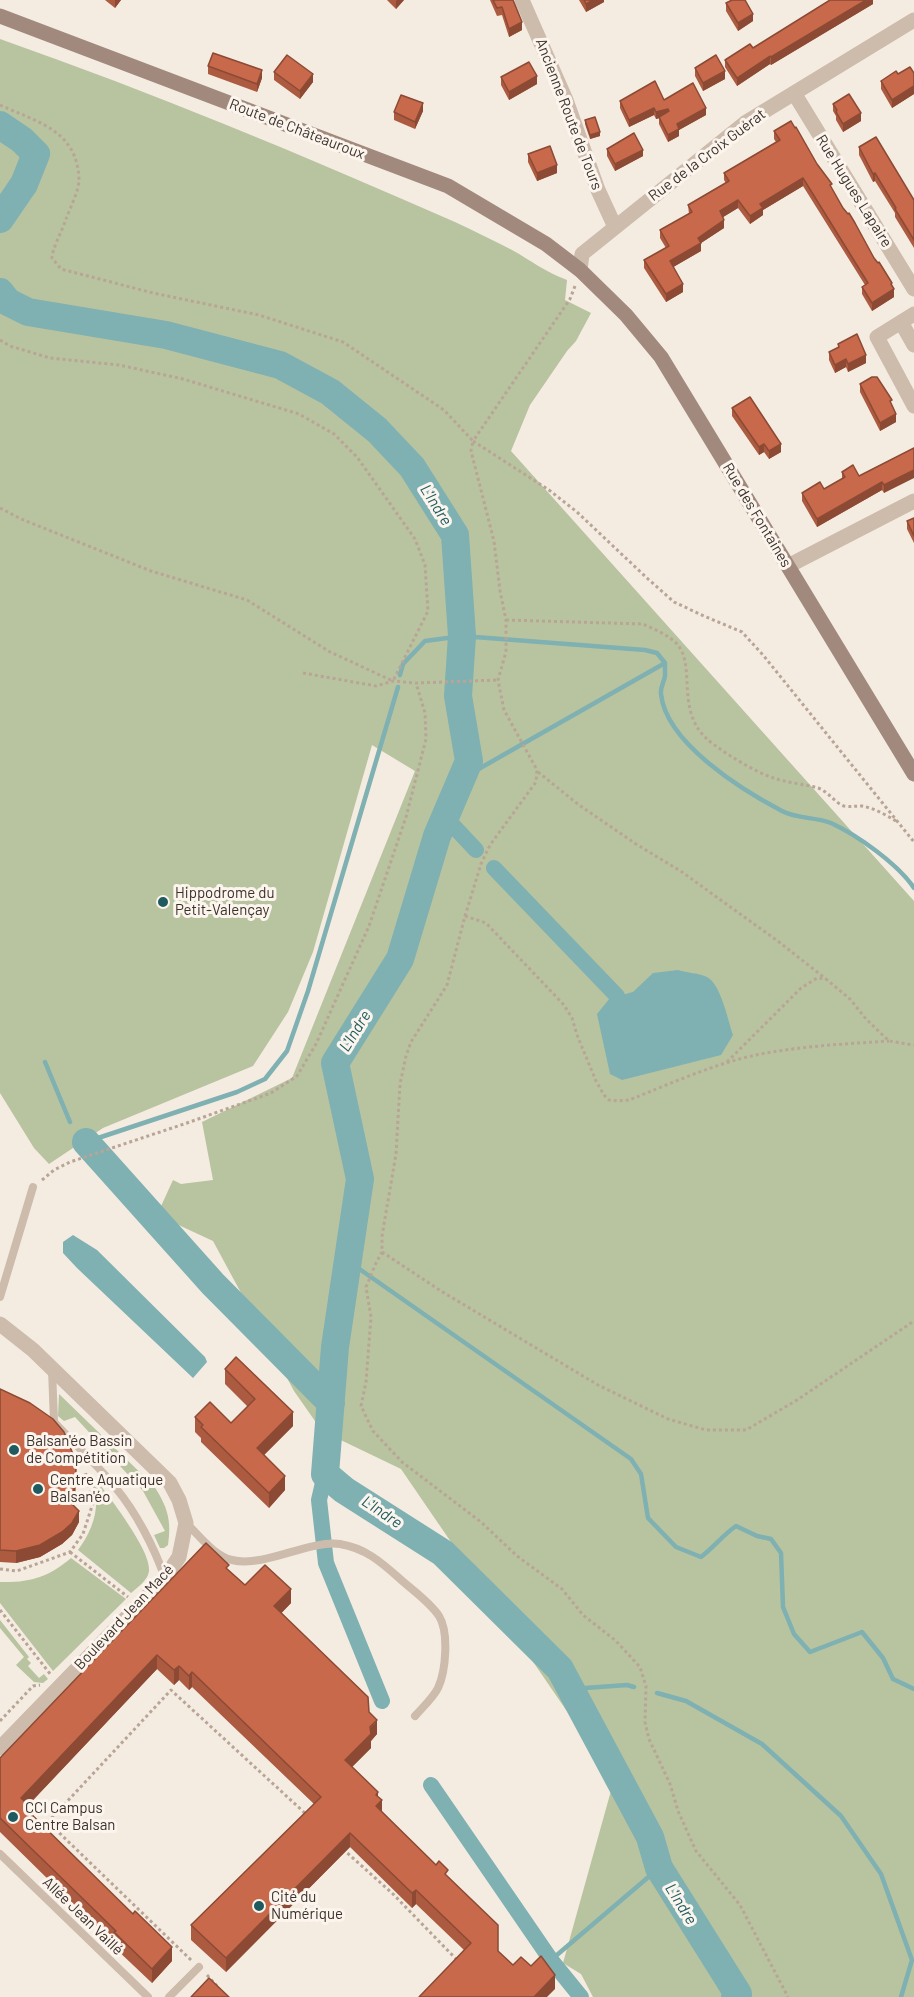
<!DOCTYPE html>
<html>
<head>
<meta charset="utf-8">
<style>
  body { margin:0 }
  canvas { display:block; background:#f4ebe1 }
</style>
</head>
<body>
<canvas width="914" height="1997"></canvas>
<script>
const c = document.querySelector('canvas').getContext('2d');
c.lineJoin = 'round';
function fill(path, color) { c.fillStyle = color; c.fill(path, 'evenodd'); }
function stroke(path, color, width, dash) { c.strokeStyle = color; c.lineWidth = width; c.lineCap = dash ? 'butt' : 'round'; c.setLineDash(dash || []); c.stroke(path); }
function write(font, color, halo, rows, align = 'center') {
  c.font = font + ' Barlow,sans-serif'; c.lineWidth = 6; c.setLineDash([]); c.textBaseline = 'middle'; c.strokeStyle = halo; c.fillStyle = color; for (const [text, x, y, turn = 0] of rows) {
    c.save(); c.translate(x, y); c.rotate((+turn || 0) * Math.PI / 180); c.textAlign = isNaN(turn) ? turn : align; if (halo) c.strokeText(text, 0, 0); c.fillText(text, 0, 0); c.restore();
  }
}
fill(new Path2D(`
  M0 39C154 93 305 156 455 222 474 231 493 240 512 250 530 260 547 273 567 280L565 300 591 313 576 341 567 351 530 405 511 451 914 901V1997H593L581 1974 563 1963 614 1780 401 1469 322 1431 294 1391 213 1241 157 1215 173 1180 181 1184 213 1180 202 1122 292 1078 415 771 372 745 313 952 288 1012 253 1066 103 1128 49 1164 34 1148 0 1093Z
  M59 1394 154 1486C167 1506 172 1520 168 1545L164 1548H160L154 1535 165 1531 143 1491 75 1417 64 1421 58 1416Z
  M91 1477H94C107 1494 152 1551 149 1571 148 1580 138 1587 131 1593L78 1550C88 1537 97 1518 96 1501 95 1493 92 1485 91 1477Z
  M71 1558 126 1599 53 1671 0 1603V1582C29 1583 49 1577 71 1558Z
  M0 1620 29 1657 27 1659 31 1663 28 1666 39 1678 44 1674 48 1679 43 1683 34 1682 16 1665 24 1657 0 1628Z`), '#b8c4a0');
fill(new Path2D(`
  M678 970C687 973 699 973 707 977 721 984 728 1021 733 1035L721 1055 622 1080 610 1074 597 1014 610 998 633 992 653 973Z
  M73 1235 97 1250 205 1357 207 1362 193 1378 77 1268 63 1253V1242Z`), '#7fb0b2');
stroke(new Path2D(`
  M400 675 403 664 425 641 462 636 645 650 657 653 665 663C665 667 665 672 665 676 664 682 660 688 661 694 666 743 742 790 782 811 797 819 816 817 831 823 857 835 898 864 914 888
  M461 779 665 663
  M45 1062 70 1122
  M86 1142 237 1092 265 1079 287 1051 308 991 398 687
  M348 1261 631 1459 641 1474 648 1518 676 1547 701 1557C714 1547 723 1535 736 1526L757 1536 771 1539 781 1553 783 1607 794 1634 810 1652 862 1632 883 1658 893 1679 914 1689
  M571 1689 627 1685 634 1687
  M657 1693 686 1701 762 1744 841 1816 881 1874 912 1960 901 1997
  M551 1960 659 1868
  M738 1994 740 1997`), '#7fb0b2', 4.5);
stroke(new Path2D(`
  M445 817 476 850
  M494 868 617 996
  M325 1474 319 1500 326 1563 382 1701
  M431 1785 551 1960 581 1997`), '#7fb0b2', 16);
stroke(new Path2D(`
  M0 125 22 140 36 154 24 184 0 219
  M0 292 8 302 28 312 166 335 280 365 330 392 377 430 412 467 455 535 462 636 458 696 469 761 437 836 400 959 335 1063 360 1179 335 1347 325 1474 344 1490 443 1553 560 1669 650 1837 659 1868 738 1994 735 1997
  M86 1142 213 1284 331 1403`), '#7fb0b2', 28);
stroke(new Path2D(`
  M0 105C37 122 77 130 79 179 79 191 70 208 66 219 63 229 52 249 52 258L61 269 153 293 259 315 343 342 444 410 473 441 471 451 494 541 500 591 506 620V652L498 680 504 710 537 770 536 782 490 845 481 864 465 916 447 985 411 1042 406 1056 400 1084 396 1154 382 1236V1252L376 1263 366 1287 371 1317 366 1382 361 1406 373 1431 402 1462 481 1522 517 1556 562 1589 583 1615 616 1641 640 1667 646 1686 645 1722 649 1739 670 1784 678 1811 696 1851 740 1905 788 1997
  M575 286 570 299 473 441 549 490 577 512 648 579 674 602 704 616 742 632 763 655 914 842
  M0 340 10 346 50 358 119 365 183 379 299 414 334 434 357 457 415 539 425 565 428 611 393 681
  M0 508 21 519 151 571 247 600 330 652 393 681
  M506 620 643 624C654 629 666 634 675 642 698 663 674 709 707 739 719 750 758 774 774 778 788 783 804 784 818 788 829 792 835 803 844 806 851 807 856 806 862 806 874 808 886 815 896 821
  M303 673 376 686 393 681 416 683 498 680
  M538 772 579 805 636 844 682 872 779 942 826 979
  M465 916 486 923 564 1005 572 1018 577 1035 596 1081 604 1095 609 1100 618 1101 629 1100C670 1084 713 1064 756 1055 800 1046 845 1044 889 1041
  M727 1062 801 988 817 978 826 979 850 999 866 1019 889 1041 914 1045
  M42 1180 54 1170 70 1162 187 1123 271 1093 297 1076 316 1044 369 926 406 817 426 739 425 713 416 683
  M382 1252 441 1291 598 1385 668 1419 706 1430H746L797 1400 914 1321
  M70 1552 128 1597
  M0 1569 17 1571 70 1552 83 1534 93 1503 85 1471
  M0 1610 51 1675
  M0 1721 33 1686 40 1685
  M343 1849 393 1894 457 1960
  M191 1960 48 1822 171 1690 307 1815
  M207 1975 217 1986`), '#b9a596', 3, [3, 3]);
stroke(new Path2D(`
  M0 1297 33 1187
  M52 1369 54 1422C74 1444 97 1464 115 1487 136 1512 154 1547 165 1578
  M186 1523C199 1535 214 1556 232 1560 264 1568 308 1540 340 1544 365 1548 381 1562 399 1578 412 1590 429 1601 439 1616 449 1632 446 1671 438 1688 433 1698 422 1708 415 1716
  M0 1854 148 1997
  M169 1997 199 1967`), '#cdbbac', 8);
stroke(new Path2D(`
  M522 0 566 100 598 190 615 227
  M794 93 914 289
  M580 270 582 254 745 123 914 20
  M914 314 877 337 914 406
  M901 322 914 345
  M788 566 914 501
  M0 1324 33 1350 170 1483 179 1500 186 1523 179 1557 165 1578 0 1748`), '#cdbbac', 15);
stroke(new Path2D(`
  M0 16 448 186 546 244 580 270 626 315 661 357 914 774`), '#a18a7d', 15);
fill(new Path2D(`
  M105 0H121L115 8Z
  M387 0H404L396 9Z
  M490 0H513L522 30 509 37 502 15 497 16Z
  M579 0H604V2L586 12Z
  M873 0V4L771 65 770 64 737 86 725 67V60Z
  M726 3 753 21 738 31 726 11Z
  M208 66 262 78 257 92 208 74Z
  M695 68 725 79 703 91 695 76Z
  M274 72 313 82 300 99 274 80Z
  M914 73V94L892 108 881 89V81L898 74Z
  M501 77 537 84 509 100 501 85Z
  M664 100 706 115 679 130V136L668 142 659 124V118L656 119 654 115 629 127 620 108V101Z
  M833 104 861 121 843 132 836 120V116L833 111Z
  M423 111 415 129 394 120V112Z
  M585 120 600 136 590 139 585 124Z
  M774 131 817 164 843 208 892 287 894 297 872 311 862 294V287L865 285 803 186 763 210V215L750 224 738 208 723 217 724 228 701 243V251L673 267 683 292 666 302 644 268V260L666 248 660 238V230L689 214 688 205 726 183 724 180V173L776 142 774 139Z
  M859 147 914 200V248L895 217V213L875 181 873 182 859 155Z
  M607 149 643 156 615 171 607 156Z
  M528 154 557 173 537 181 528 162Z
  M838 344 866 363 848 372 846 367 835 373 829 360V352L838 348Z
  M860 384 892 405 896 422 880 431 860 392Z
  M732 408 781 452 769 459 764 452 759 455 732 416Z
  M914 448 884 493 882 490 817 527 802 501V493L824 489 842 479V472L859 476Z
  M914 518V543L907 529V521Z
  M225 1369 293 1426 264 1455 285 1490 269 1508 201 1442V1438L195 1432V1417L231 1423 248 1407 225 1384Z
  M0 1389 76 1481 75 1498 73 1505 79 1522 72 1535 62 1544 40 1557 16 1563 0 1562Z
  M229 1571 245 1585 291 1603 281 1613 369 1712 377 1734 371 1741V1748L352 1767 378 1797 382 1812 448 1877 498 1951 513 1965 555 1989 464 1950 416 1904 412 1908 350 1847 226 1972 191 1940V1925L314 1804 192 1687 189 1690 179 1680 174 1685 157 1669 28 1805 30 1812 172 1961 152 1983 114 1947V1944L0 1832V1758Z`), '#ac5a40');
fill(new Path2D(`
  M115 0H121L115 8Z
  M397 0H404L396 9V1Z
  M593 0H604V2L586 12V4Z
  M866 0H873V4L771 65V57Z
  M753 14V21L738 31V23Z
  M522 22V30L509 37V29Z
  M770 56V64L737 86V78Z
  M262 70V78L257 92V84Z
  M725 71V79L703 91V83Z
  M313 74V82L300 99V91Z
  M537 76V84L509 100V92Z
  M914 86V94L892 108V100Z
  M423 103V111L415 129V122Z
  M654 108V115L629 127V120Z
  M706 108V115L679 130V136L668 142V135L677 124Z
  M668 109V116L656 119V112Z
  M861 113V121L843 132V124Z
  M600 132V136L590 139V135Z
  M643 150V156L615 171V164Z
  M557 165V173L537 181V173Z
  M875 173V181L873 182V174Z
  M803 178V186L763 210V215L750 224V216L760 204Z
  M738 200V208L720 219V211Z
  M724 220V228L698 245V238Z
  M701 243V251L670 269V261Z
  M892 283V290L894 289V297L872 311V303Z
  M683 284V292L666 302V294Z
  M866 355V363L848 372V364Z
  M846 359V367L835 373V365Z
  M896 414V422L880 431V423Z
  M764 444V452L759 455V447Z
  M781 444V452L769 459V451Z
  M914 470V478L884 493V485Z
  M882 482V490L817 527V519Z
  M293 1412V1426L257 1462V1448Z
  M76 1469 75 1498 70 1514V1502Z
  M285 1476V1490L269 1508V1493Z
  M79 1511V1522L72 1535 62 1544 40 1557 16 1563V1551Z
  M291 1589V1603L274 1621V1606Z
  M157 1655V1669L21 1813V1798Z
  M179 1666V1680L174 1685V1670Z
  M192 1672V1687L189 1690V1676Z
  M377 1720V1734L371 1741V1748L345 1774V1760Z
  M378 1792V1803L382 1800V1815L376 1821V1795Z
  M350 1833V1847L226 1972V1958Z
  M416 1890V1904L412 1908V1893Z
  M172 1947V1961L152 1983V1969Z
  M555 1975V1989L547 1997H534Z`), '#8c4a34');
const building = new Path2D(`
  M493 0H513L522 22 509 29 502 7 497 8Z
  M584 0H593L586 4Z
  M732 0H745L753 14 738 23 726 3Z
  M830 0H866L771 57 770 56 737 78 725 60 750 44 753 48Z
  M213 53 262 70 257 84 208 66Z
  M287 55 313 74 300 91 274 72Z
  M716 55 725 71 703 83 695 68Z
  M529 62 537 76 509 92 501 77Z
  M910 67 914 73V86L892 100 881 81 896 71 898 74Z
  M655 81 664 100 693 83 706 108 677 124 679 129 668 135 659 117 669 111 668 109 656 112 654 108 629 120 620 101Z
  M849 94 861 113 843 124 836 112 837 110 833 104Z
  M401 95 423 103 415 122 394 112Z
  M595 117 600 132 590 135 585 120Z
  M791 121 795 128 796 127 817 164 832 184 830 185 843 208 848 214 849 213 855 223 874 258 878 263 879 262 892 283 891 284 894 289 872 303 862 287 868 283 803 178 760 204 763 208 750 216 738 200 720 211 724 220 698 238 701 243 670 261 683 284 666 294 644 260 669 246 660 230 692 212 688 205 729 181 724 173 780 140 774 131Z
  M634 133 643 150 615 164 607 149Z
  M876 137 914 200V240L895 209 896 208 875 173 873 174 859 147Z
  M550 146 557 165 537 173 528 154Z
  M857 334 866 355 848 364 846 359 835 365 829 352 839 347 838 344Z
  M872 377H877L892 400 890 401 896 414 880 423 860 384Z
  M750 397 781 444 769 451 764 444 759 447 732 408Z
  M914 448V470L884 485 882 482 817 519 802 493 820 482 824 489 845 477 842 472 853 465 859 476Z
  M914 518V536L907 521Z
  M236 1357 293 1412 257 1448 285 1476 269 1493 201 1427 203 1425 195 1417 210 1402 231 1423 255 1399 225 1369Z
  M0 1389 30 1403 53 1419 64 1432 75 1459 76 1469 75 1486 70 1502 79 1511 72 1523 62 1532 40 1545 16 1551 0 1550Z
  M206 1543 229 1565 226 1568 245 1585 265 1565 291 1589 274 1606 368 1697 369 1712 377 1720 370 1727 371 1734 345 1760 378 1792 376 1795 382 1800 376 1806 436 1865 439 1861 448 1870 445 1874 498 1925V1951L513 1965 521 1957 531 1966 541 1956 555 1975 534 1997H419L471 1943 416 1890 412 1893 350 1833 226 1958 191 1925 321 1797 192 1672 189 1676 179 1666 174 1670 157 1655 21 1798 30 1807 27 1810 133 1914 135 1911 172 1947 152 1969 114 1932 116 1931 0 1818V1758Z
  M209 1978 229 1997H191Z`);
fill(building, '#c8694b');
stroke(building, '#8c4a34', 1.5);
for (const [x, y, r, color] of [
  [163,902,6,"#1f5a5e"],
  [14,1450,6,"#1f5a5e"],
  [38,1489,6,"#1f5a5e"],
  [13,1817,6,"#1f5a5e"],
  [259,1906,6,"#1f5a5e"]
]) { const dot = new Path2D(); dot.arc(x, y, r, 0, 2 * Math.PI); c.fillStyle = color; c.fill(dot); stroke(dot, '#fbf5ee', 2); }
write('15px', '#3b302b', '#fbf5ee', [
  ["Ancienne Route de Tours",569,114,69],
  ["Route de Châteauroux",297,129,21],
  ["Rue de la Croix Guérat",707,155,-37],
  ["Rue Hugues Lapaire",854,191,58],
  ["Rue des Fontaines",757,515,59],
  ["Boulevard Jean Macé",124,1617,-47],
  ["Allée Jean Vaillé",83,1916,44]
]);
write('15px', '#3b302b', '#fbf5ee', [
  ["Hippodrome du",175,893],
  ["Petit-Valençay",175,910],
  ["Balsan'éo Bassin",26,1441],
  ["de Compétition",26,1458],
  ["Centre Aquatique",50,1480],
  ["Balsan'éo",50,1497],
  ["CCI Campus",25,1808],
  ["Centre Balsan",25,1825],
  ["Cité du",271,1897],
  ["Numérique",271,1914]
], 'left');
write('italic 16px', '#1f5a5e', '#fbf5ee', [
  ["L'Indre",436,505,58],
  ["L'Indre",355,1031,-58],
  ["L'Indre",382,1512,34],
  ["L'Indre",681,1904,58]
]);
</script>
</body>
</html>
